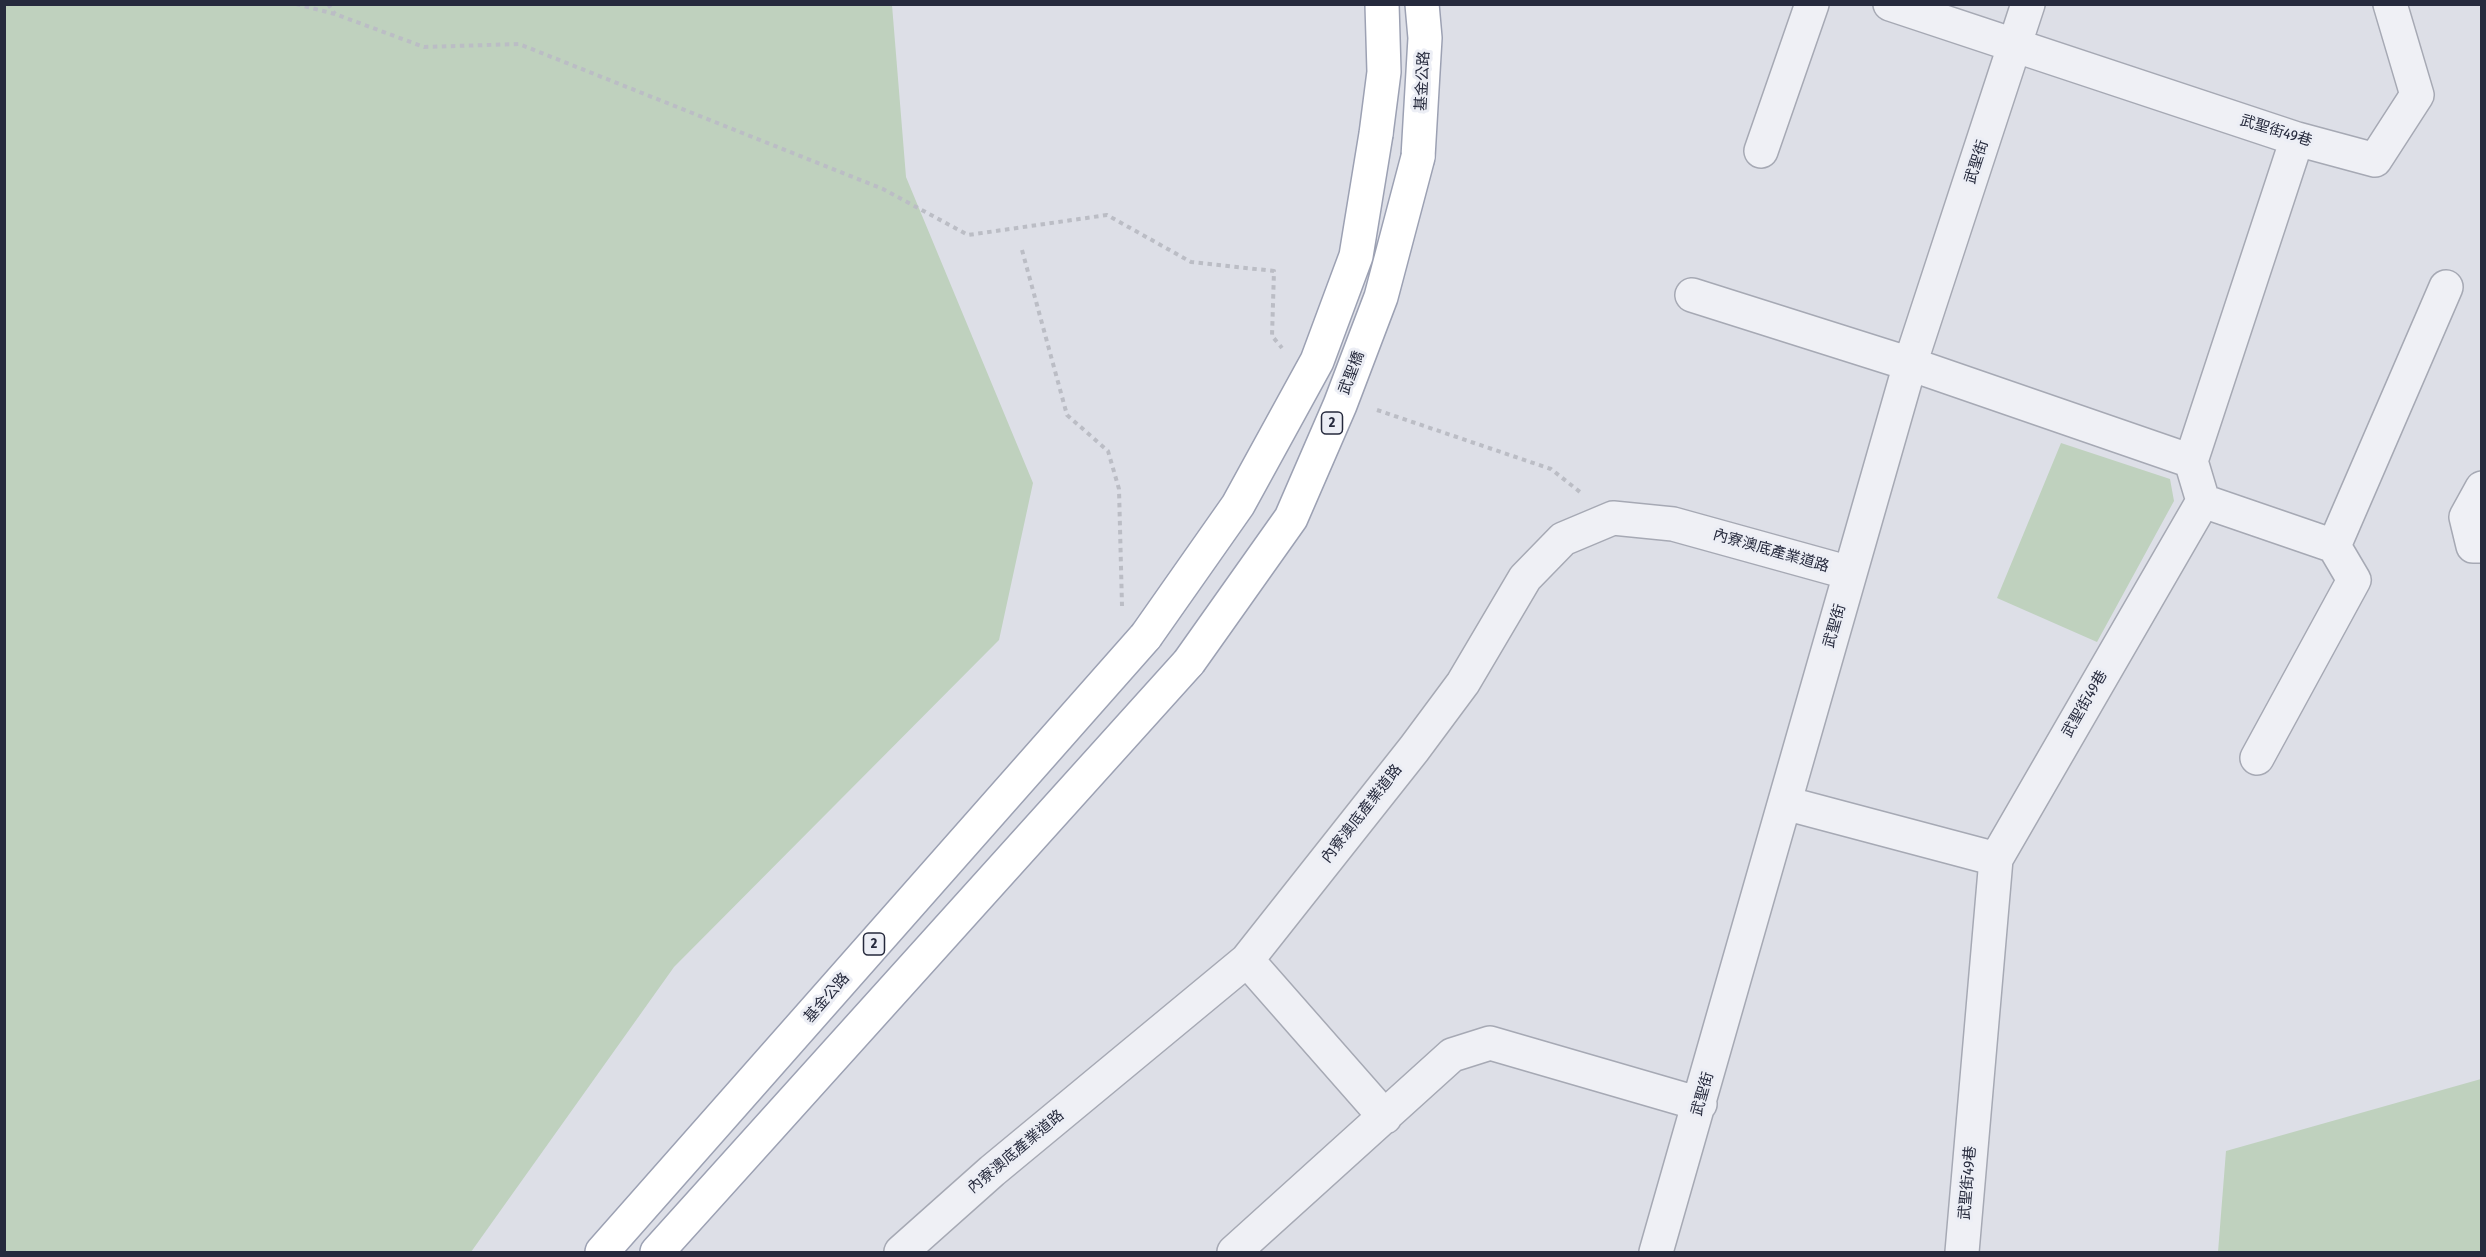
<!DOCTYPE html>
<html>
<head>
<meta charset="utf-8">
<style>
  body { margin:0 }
  #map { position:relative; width:2486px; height:1257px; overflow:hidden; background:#dddfe7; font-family:"Fira Sans Condensed",sans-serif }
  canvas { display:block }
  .frame { position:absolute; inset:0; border:6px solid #262a3d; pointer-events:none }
</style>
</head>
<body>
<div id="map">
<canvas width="2486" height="1257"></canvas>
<div class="frame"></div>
</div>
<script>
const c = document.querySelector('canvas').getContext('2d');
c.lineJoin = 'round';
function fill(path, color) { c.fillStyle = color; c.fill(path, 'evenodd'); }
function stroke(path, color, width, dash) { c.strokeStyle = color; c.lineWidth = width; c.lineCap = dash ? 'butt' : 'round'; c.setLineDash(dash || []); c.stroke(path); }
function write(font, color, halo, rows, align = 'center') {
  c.font = font + ' "Fira Sans Condensed","Noto Sans TC",sans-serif'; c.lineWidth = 6; c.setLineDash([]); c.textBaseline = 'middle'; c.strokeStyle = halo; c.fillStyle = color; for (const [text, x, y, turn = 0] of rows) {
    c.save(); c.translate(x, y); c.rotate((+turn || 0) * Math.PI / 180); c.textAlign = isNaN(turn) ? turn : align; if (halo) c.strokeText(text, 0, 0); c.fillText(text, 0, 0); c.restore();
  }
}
fill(new Path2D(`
  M5 4 892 5 906 177 1033 483 999 640 674 967 471 1252H5Z
  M2061 443 2170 479 2174 501 2097 642 1997 598Z
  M2481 1079V1252H2218L2226 1151Z`), '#bfd1be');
const minor = new Path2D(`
  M1890 4 2297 139 2375 160 2417 95 2390 4
  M1761 151 1812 4
  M1692 295 1910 364 2191 461 2203 501 1996 859 1962 1252
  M2191 461 2297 139
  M2482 488 2466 517 2473 546H2482
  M2203 501 2334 546 2354 580 2257 758
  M2334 546 2446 287
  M1785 803 1996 859
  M1247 960 1385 1117
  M901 1252 992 1171 1247 960 1414 749 1463 683 1525 578 1563 539 1613 518 1673 524 1850 573
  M1234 1252 1452 1055 1490 1043 1700 1104
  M1656 1252 1910 364 2028 4`);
const major = new Path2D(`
  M1376 134 1384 72 1382 4
  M1418 157 1425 38 1422 4
  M602 1252 1146 636
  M657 1252 1189 662`);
stroke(minor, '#a6a9b4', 36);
stroke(major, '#9ca1b3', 36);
stroke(new Path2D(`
  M296 4 335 14 424 47 519 44 883 189 968 235 1107 215 1191 262 1274 271 1272 336 1282 348
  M328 4 335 14
  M1022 250 1067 415 1108 451 1119 489 1122 606
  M1377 410 1551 469 1580 492`), '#bbbdc5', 4, [4.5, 4.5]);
stroke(minor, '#eff0f5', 33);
stroke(major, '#fff', 33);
const majorBridge = new Path2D(`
  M1146 636 1238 505 1317 361 1356 256 1376 134
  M1189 662 1291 518 1340 405 1381 297 1418 157`);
stroke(majorBridge, '#9ca1b3', 36, []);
stroke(majorBridge, '#fff', 33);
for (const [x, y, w] of [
  [1332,423,21],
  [874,944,21]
]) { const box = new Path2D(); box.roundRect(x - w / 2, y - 11, w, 22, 4.5); c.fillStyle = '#eceef5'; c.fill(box); stroke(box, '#262a3d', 1.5); }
write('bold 14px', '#262a3d', null, [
  ["2",1332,423],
  ["2",874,944]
]);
write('15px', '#262a3d', '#eceef5', [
  ["基金公路",1423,81,-87],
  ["武聖街49巷",2276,131,17],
  ["武聖街",1977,162,-72],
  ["武聖橋",1352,373,-69],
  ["內寮澳底產業道路",1771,551,16],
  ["武聖街",1835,626,-74],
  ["武聖街49巷",2085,704,-60],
  ["內寮澳底產業道路",1362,814,-52],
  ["基金公路",827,998,-49],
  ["武聖街",1703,1094,-74],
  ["內寮澳底產業道路",1016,1152,-40],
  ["武聖街49巷",1968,1183,-85]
]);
</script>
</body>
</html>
